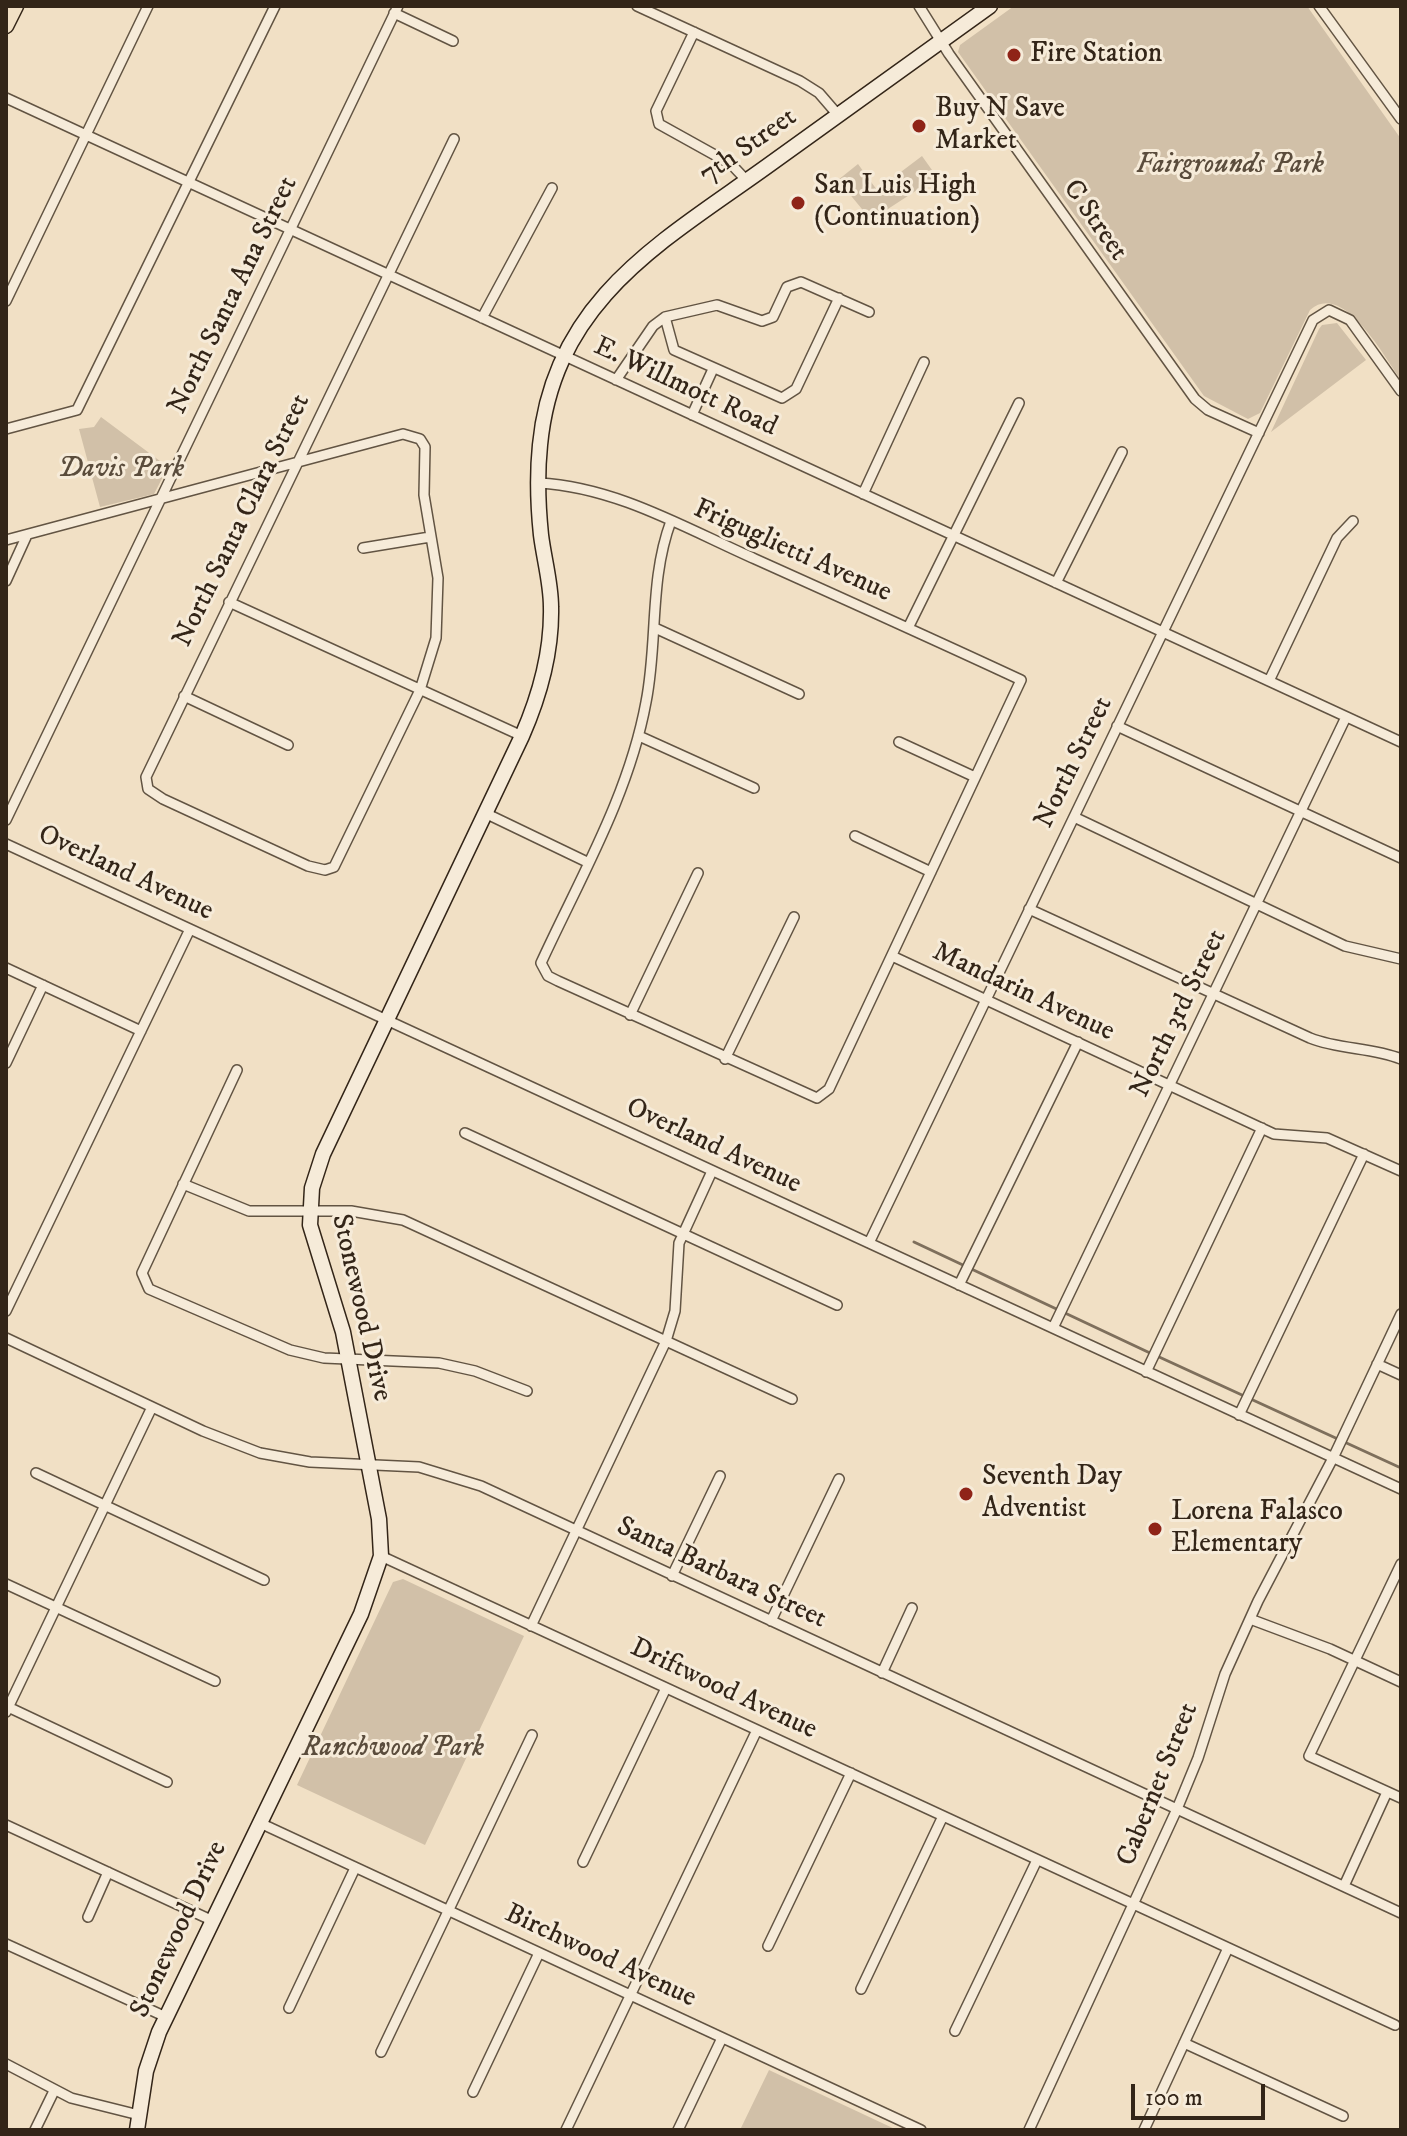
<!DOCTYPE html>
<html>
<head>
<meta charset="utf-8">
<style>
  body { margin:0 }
  #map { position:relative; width:1407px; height:2136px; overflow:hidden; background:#f1e0c5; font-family:"IM FELL DW Pica",serif }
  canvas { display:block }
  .frame { position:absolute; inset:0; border:8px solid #332518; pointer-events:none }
  .scale { position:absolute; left:1131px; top:2084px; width:134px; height:36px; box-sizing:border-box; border:4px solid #332518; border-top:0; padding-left:10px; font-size:24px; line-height:28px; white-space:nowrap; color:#332518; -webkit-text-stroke:6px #f6ebd9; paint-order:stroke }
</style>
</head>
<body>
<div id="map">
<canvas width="1407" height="2136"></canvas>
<div class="frame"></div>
<div class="scale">100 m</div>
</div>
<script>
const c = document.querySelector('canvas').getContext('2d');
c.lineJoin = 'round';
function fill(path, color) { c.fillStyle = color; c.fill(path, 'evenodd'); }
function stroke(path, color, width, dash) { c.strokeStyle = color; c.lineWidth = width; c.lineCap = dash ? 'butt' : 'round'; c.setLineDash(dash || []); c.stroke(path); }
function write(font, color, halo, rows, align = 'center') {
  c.font = font + ' "IM FELL DW Pica",serif'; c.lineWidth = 6; c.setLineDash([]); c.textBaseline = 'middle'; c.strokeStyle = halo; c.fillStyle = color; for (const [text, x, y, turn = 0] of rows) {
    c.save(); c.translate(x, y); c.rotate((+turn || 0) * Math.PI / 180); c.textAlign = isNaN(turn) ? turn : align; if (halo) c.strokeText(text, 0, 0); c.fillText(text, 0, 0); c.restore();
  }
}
fill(new Path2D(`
  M1014 6H1307L1401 139V380C1385 358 1343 280 1310 310L1260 413 1248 419 1204 396 958 52 960 45Z
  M922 156 937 177 871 220 838 180 858 164 877 190Z
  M1337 323 1366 360 1271 432 1319 329 1322 325Z
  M101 417 168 467 154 494 100 507 79 429 94 427Z
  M403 1579 524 1636 425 1845 297 1785 393 1582Z
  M769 2070 897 2130H740Z`), '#d1c0a8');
stroke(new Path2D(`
  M914 1242 1150 1353
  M1157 1356 1401 1468`), '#7e6f5c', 3);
const street = new Path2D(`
  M637 6 800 81 819 93 838 115
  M919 6 949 54 1195 399 1208 410 1259 433
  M1319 6 1401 119
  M394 13 453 41
  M694 32 656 111 659 124 731 164 747 181
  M6 98 1401 742
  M6 301 148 6
  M665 317 674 350 782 398 796 389 839 298
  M482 318 552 188
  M616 380 653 326 665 317 717 305 762 321 773 317 787 287 801 282 869 312
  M692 415 713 369
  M6 429 77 410 275 6
  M539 483C616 487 685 528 755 559 844 599 933 639 1021 680L829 1089 817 1098 558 981 548 976 541 963C580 878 629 795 646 702 658 642 649 580 671 521
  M863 494 924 362
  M6 540 403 434 420 439 425 447 424 495 438 578 436 638 420 690 334 867 325 870 308 866 163 799 148 789 146 777 454 139
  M363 548 430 537
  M6 581 27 535
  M1056 583 1122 452
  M229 602 522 736
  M655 628 799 694
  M908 628 1019 403
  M1269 681 1337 538 1353 521
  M184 696 288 745
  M1117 726 1401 858
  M639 736 754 788
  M899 742 975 777
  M485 813 587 862
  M1074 817 1345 946 1401 959
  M6 820 398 6
  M855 836 931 872
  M6 844 1401 1489
  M1029 909 1310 1038C1340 1050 1372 1047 1401 1059
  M892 956 1274 1134 1327 1138 1401 1171
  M6 968 141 1031
  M630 1015 698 873
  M725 1059 794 917
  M6 1063 43 985
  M237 1070 142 1273 149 1289 290 1350 324 1358 439 1363 475 1371 527 1391
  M465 1133 837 1305
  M183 1184 249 1211H351L403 1220 792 1399
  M869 1243 1313 320 1329 310 1350 320 1401 391
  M959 1285 1078 1042
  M6 1311 190 929
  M1053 1328 1346 717
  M6 1338 203 1431 260 1453 310 1462 419 1467 481 1486 1401 1913
  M1377 1364 1401 1375
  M1146 1372 1262 1128
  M1239 1415 1364 1154
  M36 1473 264 1580
  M381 1556 1395 2025
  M1401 1564 1309 1756 1401 1798
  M672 1576 720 1476
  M6 1584 215 1681
  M1250 1619 1330 1649 1401 1682
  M771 1621 839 1479
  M531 1626 666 1341 675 1311 679 1243 712 1171
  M882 1673 912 1608
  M6 1706 167 1782
  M6 1712 152 1407
  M260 1823 921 2130
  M6 1825 211 1920
  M583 1862 666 1688
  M1344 1886 1387 1792
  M88 1917 108 1872
  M6 1944 166 2017
  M768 1946 851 1773
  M861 1989 943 1816
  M289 2008 355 1868
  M955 2031 1037 1860
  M1184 2043 1343 2116
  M381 2052 532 1735
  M6 2064 71 2098 139 2115
  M473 2092 539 1953
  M35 2130 54 2091
  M566 2130 757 1730
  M678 2130 722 2038
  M1029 2130 1177 1809 1198 1758 1225 1674 1258 1601 1333 1458 1401 1314
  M1144 2130 1228 1948`);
const secondary = new Path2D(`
  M137 2130 146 2071 159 2032 361 1614 381 1556 379 1519 343 1332 310 1225 312 1188 323 1154 522 736C540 695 552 652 551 607 551 583 544 559 541 535 538 506 537 474 540 445 554 297 667 239 773 162 845 110 918 58 990 6`);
const primary = new Path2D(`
  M6 26 16 6`);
stroke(street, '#625443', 12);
stroke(secondary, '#332518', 17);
stroke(primary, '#332518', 17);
stroke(street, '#f6ebd9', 9);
stroke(secondary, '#f6ebd9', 14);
stroke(primary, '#f1e0c5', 14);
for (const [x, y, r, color] of [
  [1014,55,8,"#8f2418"],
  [919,126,8,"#8f2418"],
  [798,203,8,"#8f2418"],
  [966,1494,8,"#8f2418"],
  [1155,1529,8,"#8f2418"]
]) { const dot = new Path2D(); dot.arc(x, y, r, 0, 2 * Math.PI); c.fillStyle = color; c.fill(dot); stroke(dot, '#f6ebd9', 3); }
write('28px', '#332518', '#f6ebd9', [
  ["Fire Station",1030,55],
  ["Buy N Save",935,110],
  ["Market",935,142],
  ["San Luis High",814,187],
  ["(Continuation)",814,219],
  ["Seventh Day",982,1478],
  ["Adventist",982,1510],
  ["Lorena Falasco",1171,1513],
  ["Elementary",1171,1545]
], 'left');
write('28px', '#332518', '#f6ebd9', [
  ["7th Street",749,147,-35],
  ["C Street",1094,221,55],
  ["North Santa Ana Street",234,296,-64],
  ["E. Willmott Road",685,388,25],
  ["North Santa Clara Street",243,521,-64],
  ["Friguglietti Avenue",792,552,24],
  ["North Street",1075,763,-64],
  ["Overland Avenue",125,874,25],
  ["Mandarin Avenue",1023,993,25],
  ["North 3rd Street",1180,1014,-64],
  ["Overland Avenue",713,1147,25],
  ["Stonewood Drive",360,1308,77],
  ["Santa Barbara Street",721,1574,25],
  ["Driftwood Avenue",723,1690,25],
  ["Cabernet Street",1159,1785,-68],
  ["Stonewood Drive",180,1930,-65],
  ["Birchwood Avenue",600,1957,25]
]);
write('italic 28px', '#5a4c3c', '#f6ebd9', [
  ["Fairgrounds Park",1230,166],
  ["Davis Park",121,470],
  ["Ranchwood Park",393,1749]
]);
</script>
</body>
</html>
